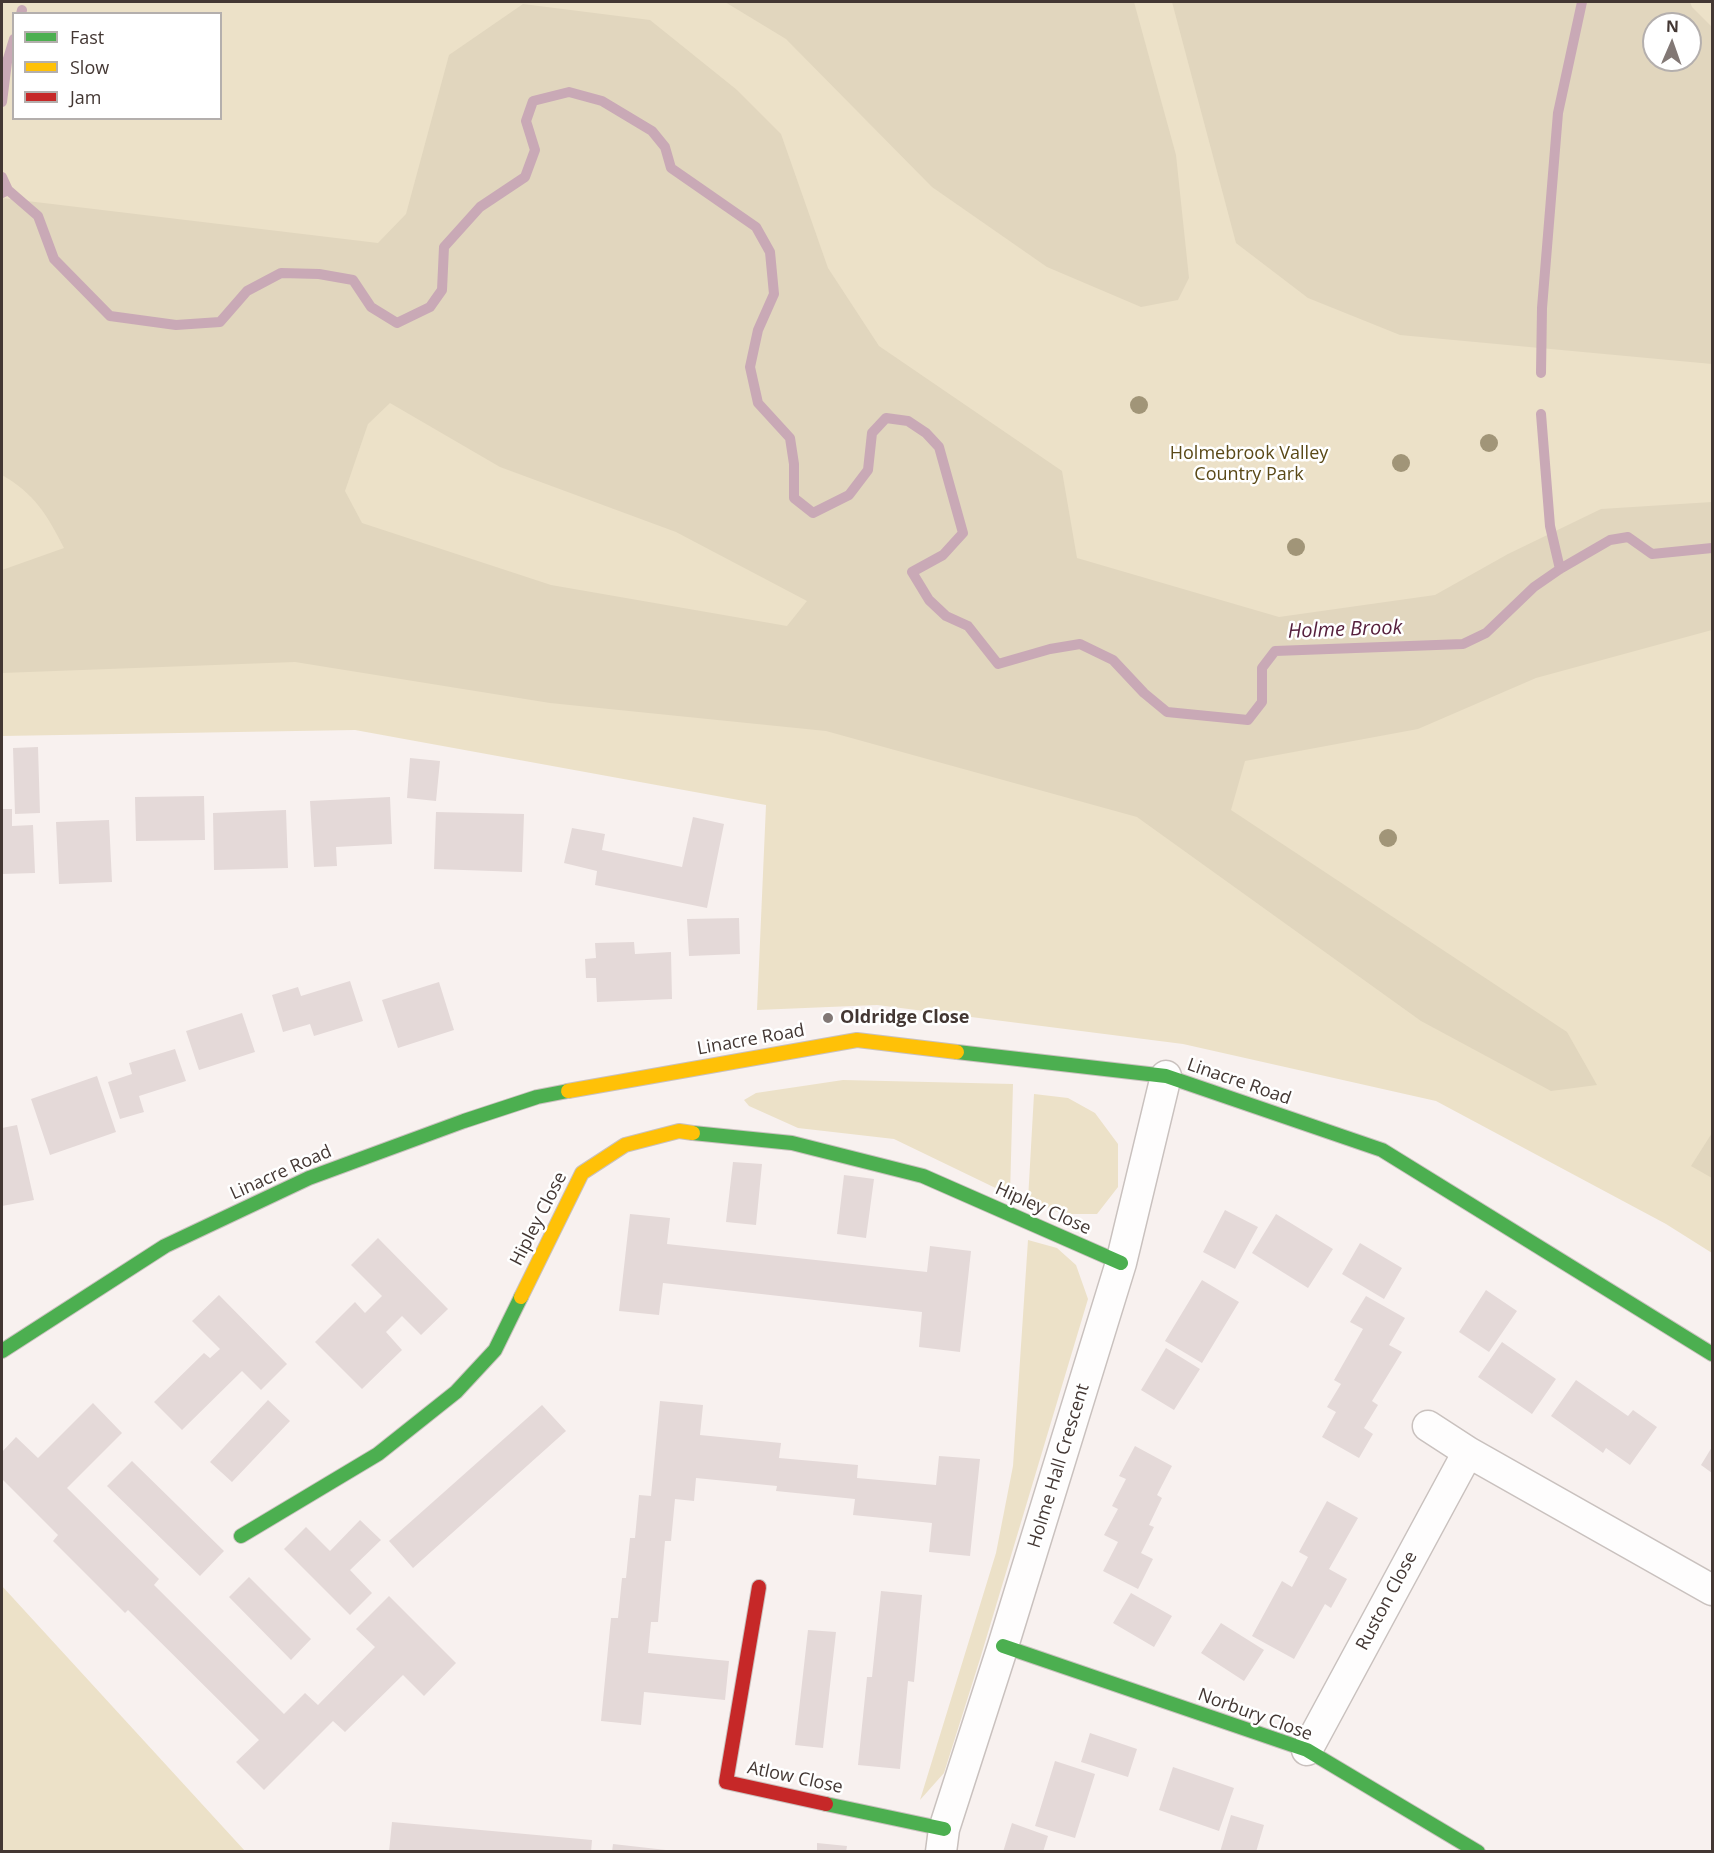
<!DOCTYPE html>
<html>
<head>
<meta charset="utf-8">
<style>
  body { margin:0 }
  #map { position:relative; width:1714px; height:1853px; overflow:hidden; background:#f8f1ef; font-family:"Open Sans",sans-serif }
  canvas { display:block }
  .frame { position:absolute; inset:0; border:3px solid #433733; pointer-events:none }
  .legend { position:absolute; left:12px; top:12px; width:210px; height:108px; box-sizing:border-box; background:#fff; border:2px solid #b4afad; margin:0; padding:8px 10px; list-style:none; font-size:18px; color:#433733 }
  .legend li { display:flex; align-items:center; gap:12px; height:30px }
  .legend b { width:30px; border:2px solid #b4afad }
  .north { position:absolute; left:1642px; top:12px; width:60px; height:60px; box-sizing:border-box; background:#fff; border:2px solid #b4afad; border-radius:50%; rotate:2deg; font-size:16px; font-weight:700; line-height:24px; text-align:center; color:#433733 }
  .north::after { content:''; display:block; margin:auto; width:21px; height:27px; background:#827875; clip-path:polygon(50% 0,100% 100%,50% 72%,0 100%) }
</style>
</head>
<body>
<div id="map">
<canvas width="1714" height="1853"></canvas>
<div class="frame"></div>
<ul class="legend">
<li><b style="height:8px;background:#4caf50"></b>Fast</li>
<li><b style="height:8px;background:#ffc107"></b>Slow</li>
<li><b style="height:8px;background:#c62828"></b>Jam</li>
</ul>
<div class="north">N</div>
</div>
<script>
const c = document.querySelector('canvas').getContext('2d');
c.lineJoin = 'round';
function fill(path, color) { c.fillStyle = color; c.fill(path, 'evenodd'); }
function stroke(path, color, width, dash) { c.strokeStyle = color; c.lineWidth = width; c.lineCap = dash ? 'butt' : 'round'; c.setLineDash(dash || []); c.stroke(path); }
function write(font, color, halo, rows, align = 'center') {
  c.font = font + ' "Open Sans",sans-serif'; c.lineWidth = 5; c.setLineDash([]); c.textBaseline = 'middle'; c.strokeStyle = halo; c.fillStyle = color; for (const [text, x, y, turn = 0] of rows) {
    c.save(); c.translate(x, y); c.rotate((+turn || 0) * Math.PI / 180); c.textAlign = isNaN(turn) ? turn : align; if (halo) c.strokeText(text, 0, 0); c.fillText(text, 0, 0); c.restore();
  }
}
fill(new Path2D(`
  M2 2H1712V1253L1666 1224 1436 1101 1183 1044 877 1005 757 1010 766 805 355 730 2 736ZM14 14H220V118H14ZM1654 24H1690V60H1654Z
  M843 1080 1013 1084 1010 1195 894 1139 798 1128 749 1106 744 1100 756 1093Z
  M1034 1094 1068 1098 1095 1113 1118 1144V1187L1097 1214H1063L1028 1200Z
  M1028 1240 1057 1248 1076 1265 1088 1299 980 1659 944 1773 920 1800 996 1553 1013 1466Z
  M2 1586 245 1851H2Z`), '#ece1c8');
fill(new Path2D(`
  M725 2H1134L1176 155 1189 278 1178 300 1141 307 1047 267 932 187 786 39Z
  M1172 2H1690L1692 7 1712 27V364L1400 335 1308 298 1236 243ZM1654 24H1690V60H1654Z
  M523 4 650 20 737 90 781 134 828 268 879 346 1062 471 1077 558 1279 617 1435 595 1508 554 1601 509 1712 502V630L1536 678 1418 729 1245 761 1231 810 1567 1032 1597 1085 1551 1091 1421 1021 1137 817 826 731 550 703 295 662 2 673V570L64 548C48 516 34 493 2 475V198L378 243 406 214 449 55ZM390 403 500 467 676 532 807 601 787 626 551 585 362 523 345 491 368 424Z
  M1712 1133V1178L1691 1166Z`), '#e1d6be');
stroke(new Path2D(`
  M21 14 22 10
  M2 102 7 62 14 39
  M2 177 8 190
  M2 193 8 190 38 216 54 259 110 316 176 325 220 322 247 291 281 273 319 274 353 280 371 307 397 323 430 307 442 290 444 247 480 207 525 177 535 150 526 121 533 101 569 92 602 101 652 131 665 147 671 168 756 227 770 252 774 294 758 330 750 367 758 403 790 438 794 464V498L813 513 849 495 868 470 872 433 886 418 908 421 926 433 939 447 963 533 943 555 912 572 929 600 946 616 968 626 998 664 1050 649 1080 644 1113 660 1144 693 1167 712 1248 720 1262 702V668L1275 651 1463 644 1486 633 1534 587 1560 569 1610 540 1628 537 1652 554 1712 548
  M1541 373 1542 308 1558 113 1582 2
  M1541 414 1550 526 1560 569`), '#c9a9b6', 10);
fill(new Path2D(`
  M38 747 40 813 15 814 13 748Z
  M410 758 440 761 436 801 407 798Z
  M204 796 205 840 136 841 135 797Z
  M390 797 392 844 336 847 337 866 314 867 310 801Z
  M2 809H12V826L33 825 35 873 2 874Z
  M286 810 288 868 214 870 213 813Z
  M436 812 524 814 522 872 434 869Z
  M693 817 724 824 707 908 595 885 597 871 564 863 572 828 605 834 602 850 682 867Z
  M109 820 112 882 59 884 56 822Z
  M739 918 740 954 689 956 687 919Z
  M634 942 635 954 671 952 672 999 597 1002 596 978H586L585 959 596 958 595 943Z
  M350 981 363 1021 314 1036 310 1024 283 1032 272 995 298 987 301 996Z
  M439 982 454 1030 398 1048 382 1000Z
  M242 1013 255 1052 199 1070 186 1031Z
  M175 1049 186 1081 139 1096 144 1112 120 1119 108 1082 132 1074 129 1063Z
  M97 1076 116 1132 50 1155 31 1099Z
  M17 1125 34 1200 2 1206V1128Z
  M733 1162 762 1164 756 1225 726 1222Z
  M844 1175 874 1179 866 1238 837 1234Z
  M1225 1210 1258 1227 1235 1269 1203 1252Z
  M630 1214 670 1218 667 1244 927 1272 930 1246 971 1251 960 1352 919 1347 922 1312 663 1283 659 1315 619 1311Z
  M1276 1214 1333 1249 1308 1288 1252 1253Z
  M378 1238 448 1309 421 1335 402 1316 386 1332 402 1350 362 1389 315 1342 355 1302 365 1313 382 1296 351 1265Z
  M1360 1243 1402 1268 1384 1299 1342 1274Z
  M1202 1280 1239 1302 1202 1363 1165 1341Z
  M1486 1290 1517 1311 1489 1352 1459 1332Z
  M219 1295 287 1364 261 1390 242 1371 182 1430 154 1402 204 1353 210 1358 220 1349 192 1321Z
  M1366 1296 1405 1318 1389 1345 1402 1352 1372 1401 1378 1405 1364 1428 1373 1434 1359 1458 1322 1437 1336 1412 1327 1407 1341 1384 1334 1380 1363 1329 1350 1322Z
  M1502 1342 1556 1379 1532 1414 1478 1377Z
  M1166 1348 1200 1369 1174 1410 1141 1390Z
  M1576 1380 1628 1416 1633 1410 1657 1427 1630 1465 1606 1448 1603 1453 1551 1416Z
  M268 1400 290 1421 232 1482 210 1462Z
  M660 1401 703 1405 700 1435 781 1443 779 1458 858 1465 857 1478 936 1485 939 1456 980 1459 970 1556 929 1552 932 1523 853 1515 855 1499 776 1491 777 1486 696 1478 694 1501 675 1499 671 1541H665L658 1622H651L648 1653 729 1661 725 1700 644 1692 641 1725 601 1721 611 1618H618L622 1578H626L630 1538H635L639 1495 651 1496Z
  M93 1403 122 1433 67 1488 159 1579 154 1585 284 1714 305 1693 318 1705 375 1647 356 1629 389 1596 456 1663 424 1696 403 1675 345 1732 333 1721 264 1790 236 1762 259 1740 128 1610 125 1613 53 1541 58 1535 2 1479V1452L16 1437 38 1458Z
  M542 1405 566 1431 413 1568 389 1541Z
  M1135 1446 1172 1466 1157 1495 1162 1498 1149 1525 1154 1527 1141 1553 1153 1559 1138 1589 1103 1571 1118 1542 1104 1535 1118 1509 1112 1506 1126 1479 1119 1476Z
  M1712 1447V1473L1701 1465Z
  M132 1461 224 1551 200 1576 107 1486Z
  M1327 1501 1358 1518 1329 1569 1347 1579 1331 1608 1325 1604 1294 1659 1252 1636 1282 1581 1292 1587 1308 1557 1299 1552Z
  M360 1520 381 1540 350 1570 372 1593 350 1615 284 1549 306 1527 330 1551Z
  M249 1577 311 1639 291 1660 229 1597Z
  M881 1591 922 1595 914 1682 908 1681 900 1769 858 1765 867 1677H872Z
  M1131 1593 1172 1616 1154 1647 1113 1623Z
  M1221 1623 1264 1650 1244 1681 1201 1653Z
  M808 1630 836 1632 823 1748 795 1745Z
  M1090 1733 1137 1749 1128 1777 1081 1762Z
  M1055 1761 1095 1774 1075 1838 1035 1826Z
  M1173 1767 1234 1788 1219 1831 1159 1810Z
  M1231 1815 1264 1825 1256 1852H1220Z
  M392 1822 592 1840 591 1852H389Z
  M1012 1823 1048 1836 1043 1852H1003Z
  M817 1843 847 1846 846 1852H817Z
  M613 1844 666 1850V1852H612Z`), '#e4d9d8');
const street = new Path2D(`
  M1428 1426 1468 1452 1712 1590
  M1307 1750 1468 1452
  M941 1852 944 1829 1003 1646 1121 1263 1166 1076`);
const fast = new Path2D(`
  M957 1052 1166 1076 1382 1150 1712 1354
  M693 1133 792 1143 923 1176 1121 1263
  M2 1351 165 1246 309 1178 464 1121 537 1097 568 1091
  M241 1536 378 1454 456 1392 495 1350 521 1297
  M1003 1646 1307 1750 1478 1852
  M826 1804 944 1829`);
const slow = new Path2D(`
  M568 1091 857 1040 957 1052
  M521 1297 582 1173 625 1145 679 1131 693 1133`);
const jam = new Path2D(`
  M759 1587 726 1782 826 1804`);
stroke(street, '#c9c1be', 33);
stroke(fast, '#c9c1be', 16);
stroke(slow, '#c9c1be', 16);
stroke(jam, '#c9c1be', 16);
stroke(street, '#fefdfd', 30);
stroke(fast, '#4caf50', 14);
stroke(slow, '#ffc107', 14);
stroke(jam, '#c62828', 14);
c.fillStyle = '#a19578';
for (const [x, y] of [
  [1139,405],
  [1489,443],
  [1401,463],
  [1296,547],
  [1388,838]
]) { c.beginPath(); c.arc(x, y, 9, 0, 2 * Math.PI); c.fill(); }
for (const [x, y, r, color] of [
  [828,1018,6,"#827875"]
]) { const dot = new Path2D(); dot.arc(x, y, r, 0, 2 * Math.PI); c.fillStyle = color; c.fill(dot); stroke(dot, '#fff', 2); }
write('18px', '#5a4917', '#fff', [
  ["Holmebrook Valley",1249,454],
  ["Country Park",1249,475]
]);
write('bold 18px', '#433733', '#fff', [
  ["Oldridge Close",840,1018]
], 'left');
write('18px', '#433733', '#fff', [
  ["Linacre Road",751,1040,-10],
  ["Linacre Road",1239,1082,19],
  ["Linacre Road",281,1173,-24],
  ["Hipley Close",1043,1209,24],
  ["Hipley Close",539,1219,-63],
  ["Holme Hall Crescent",1059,1466,-73],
  ["Ruston Close",1387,1601,-62],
  ["Norbury Close",1255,1715,20],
  ["Atlow Close",795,1778,12]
]);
write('italic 20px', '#56203d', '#fff', [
  ["Holme Brook",1345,630,-2]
]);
</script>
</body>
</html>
